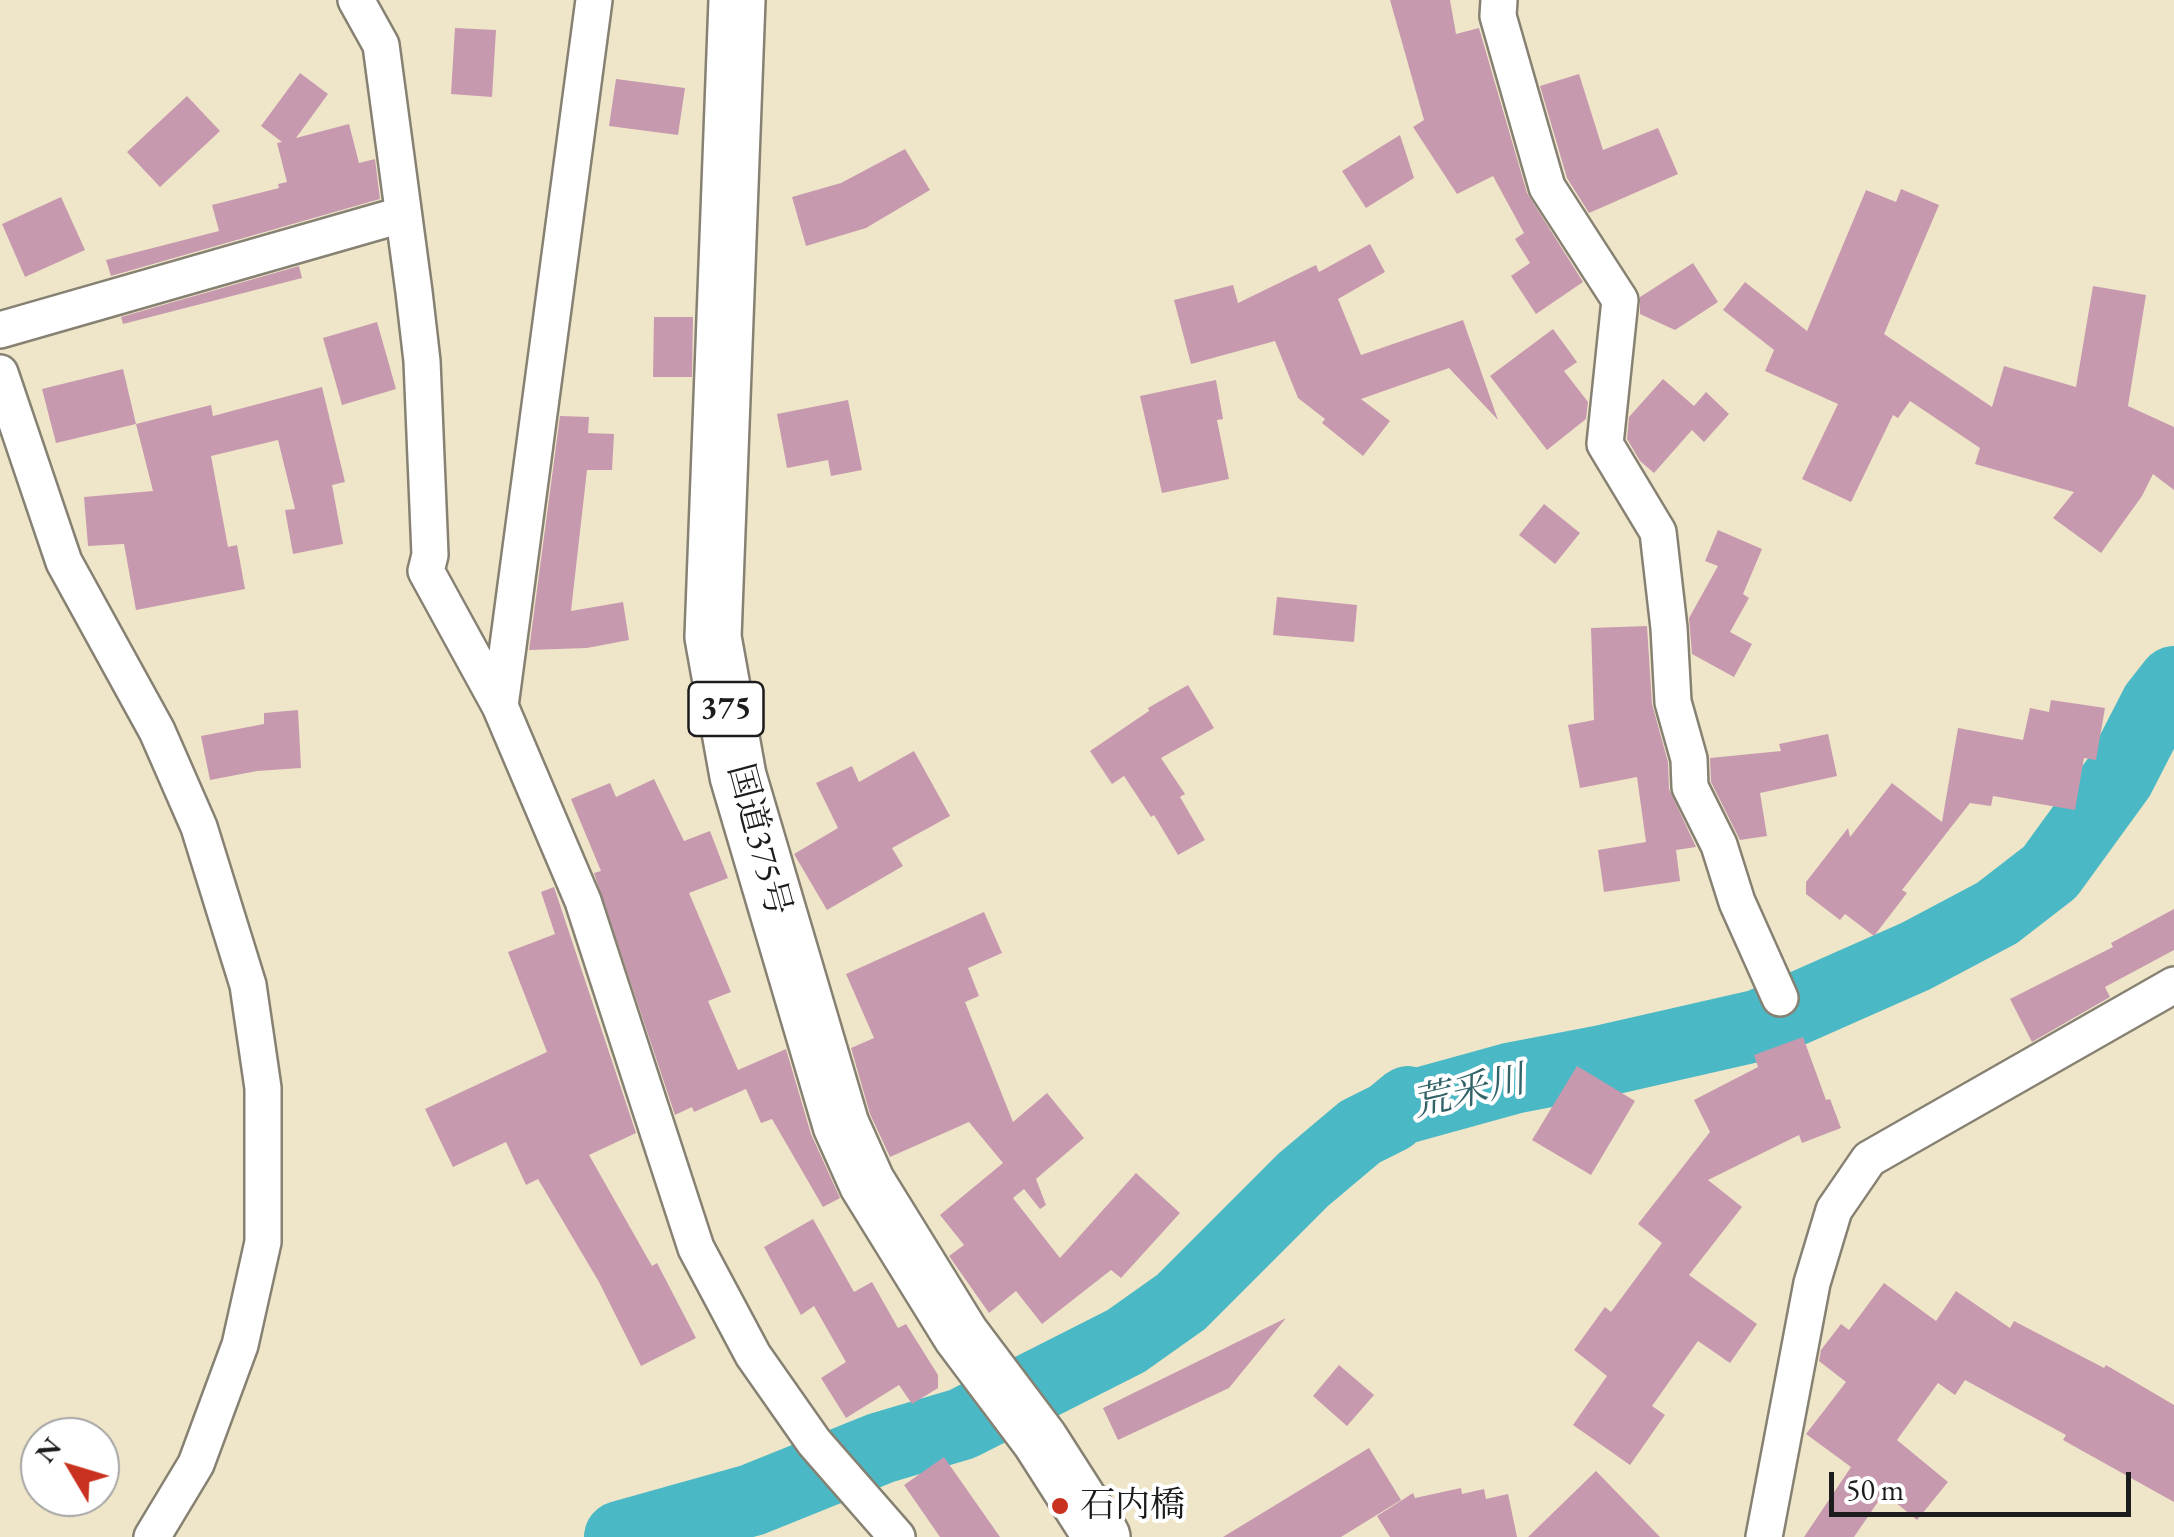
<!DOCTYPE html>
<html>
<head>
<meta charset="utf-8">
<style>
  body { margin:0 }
  #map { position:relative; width:2174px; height:1537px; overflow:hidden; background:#efe6c9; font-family:"EB Garamond",serif }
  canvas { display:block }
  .north { position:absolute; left:20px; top:1417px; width:100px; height:100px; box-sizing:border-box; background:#fff; border:2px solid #a4a4a4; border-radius:50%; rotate:308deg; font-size:28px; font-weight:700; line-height:40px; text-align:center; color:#1c1c1c }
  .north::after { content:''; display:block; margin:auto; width:35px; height:45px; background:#c8321e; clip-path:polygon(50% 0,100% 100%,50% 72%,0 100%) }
  .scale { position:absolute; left:1829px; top:1472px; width:302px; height:45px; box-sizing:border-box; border:5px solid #1c1c1c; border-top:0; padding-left:12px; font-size:30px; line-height:35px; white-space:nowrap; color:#1c1c1c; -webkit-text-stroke:8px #fff; paint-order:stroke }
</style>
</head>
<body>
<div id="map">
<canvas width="2174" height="1537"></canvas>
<div class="north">N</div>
<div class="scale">50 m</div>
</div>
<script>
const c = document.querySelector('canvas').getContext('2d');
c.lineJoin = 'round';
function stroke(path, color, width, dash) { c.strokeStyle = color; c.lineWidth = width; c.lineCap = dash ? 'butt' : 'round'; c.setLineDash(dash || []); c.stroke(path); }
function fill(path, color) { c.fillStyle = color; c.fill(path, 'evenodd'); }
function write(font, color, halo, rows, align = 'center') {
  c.font = font + ' "EB Garamond","Noto Serif JP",serif'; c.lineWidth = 8; c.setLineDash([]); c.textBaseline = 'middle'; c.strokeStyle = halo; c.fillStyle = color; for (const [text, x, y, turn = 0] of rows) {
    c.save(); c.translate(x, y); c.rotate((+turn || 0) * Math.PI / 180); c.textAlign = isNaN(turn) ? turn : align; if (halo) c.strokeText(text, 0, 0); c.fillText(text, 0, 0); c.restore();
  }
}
stroke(new Path2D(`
  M620 1537 752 1500 881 1448 962 1424 1126 1341 1181 1302 1303 1180 1360 1132 1390 1117 1408 1102V1107L1513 1078 1602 1061 1760 1025 1916 956 1997 913 2050 872 2119 777 2156 705 2174 682`), '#4bb9c5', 72);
fill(new Path2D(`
  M1390 0H1450L1456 34 1479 28 1527 193 1583 282 1536 314 1511 276 1530 263 1515 239 1524 233 1493 176 1457 194 1413 127 1424 120Z
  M455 28 496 30 492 97 451 94Z
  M300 73 328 94 296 138 349 124 359 163 375 159 380 199 111 276 106 260 219 231 212 205 279 188 278 184 287 182 277 143 282 142 261 126Z
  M1579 74 1603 150 1658 128 1678 174 1589 213 1567 178 1540 86Z
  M616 79 685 88 678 135 609 126Z
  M187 96 220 131 160 187 127 152Z
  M1400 135 1414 178 1366 208 1342 171Z
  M905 149 930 190 866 228 806 246 792 197 841 183Z
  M1901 189 1939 205 1884 334 1992 407 2004 366 2076 387 2093 286 2146 295 2128 406 2174 427V490L2153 474 2142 496 2101 553 2053 518 2074 492 1975 464 1980 448 1910 401 1898 418 1893 415 1851 502 1802 479 1838 404 1765 371 1774 350 1723 310 1745 282 1807 331 1866 190 1896 202Z
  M61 197 85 250 25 277 2 224Z
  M1370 244 1385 272 1338 299 1361 355 1463 320 1498 420 1449 368 1361 399 1390 421 1363 456 1322 423 1325 419 1298 398 1275 341 1191 364 1174 300 1233 285 1238 303 1316 265 1319 272Z
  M1693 263 1718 302 1675 330 1640 314V297Z
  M299 266 302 278 123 324 121 317Z
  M654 317H693L692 377H653Z
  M377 322 396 389 342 405 323 338Z
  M1553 329 1577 362 1564 371 1588 402 1586 419 1547 450 1490 376Z
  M123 369 136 424 56 443 42 389Z
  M1663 379 1694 406 1706 392 1729 414 1704 442 1692 430 1654 473 1640 461 1627 439 1629 417Z
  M1216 380 1223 419 1217 420 1229 479 1162 493 1140 396Z
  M322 387 345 482 332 485 343 544 293 554 285 510 295 509 278 440 211 456 228 547 237 545 245 589 136 610 124 544 88 546 84 497 153 491 136 424 211 405 213 416Z
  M848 400 862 470 831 476 828 460 787 468 777 414Z
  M560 416 589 417 588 433 614 434 612 470H587L571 611 623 602 629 640 587 648 529 650Z
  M1544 504 1580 533 1555 564 1519 535Z
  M1718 530 1762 549 1743 594 1749 598 1730 632 1752 644 1734 677 1692 654 1689 618 1718 566 1705 561Z
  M1277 597 1357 605 1354 642 1273 635Z
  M1647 626 1652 704 1668 762 1669 789 1696 847 1676 850 1680 881 1604 892 1598 850 1646 842 1637 777 1580 788 1568 725 1594 720 1591 628Z
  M1188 685 1214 728 1161 758 1185 794 1180 797 1205 840 1178 855 1154 815 1151 817 1124 776 1112 784 1090 751 1149 711 1148 708Z
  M2051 700 2105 708 2096 760 2084 758 2075 810 1993 796 1991 806 1970 803 1902 890 1907 893 1874 936 1845 914 1840 920 1806 894V882L1848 828 1850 837 1892 783 1942 822 1958 728 2023 740 2030 708 2049 712Z
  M298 710 301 768 257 771 210 780 201 736 264 724V713Z
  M1828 734 1837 776 1760 793 1767 836 1740 840 1711 782 1710 758 1781 751 1779 744Z
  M914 751 950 816 892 848 903 866 827 910 794 854 838 828 816 783 852 766 859 782Z
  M654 779 684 841 710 831 728 878 689 893 731 992 708 1001 738 1070 786 1049 811 1134 840 1198 823 1207 772 1119 761 1123 746 1089 694 1112 692 1107 675 1115 594 873 601 871 571 799 610 783 616 797Z
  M554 887 636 1133 589 1155 652 1266 657 1263 696 1338 641 1366 599 1282 538 1179 526 1185 506 1142 453 1167 425 1109 547 1052 508 952 555 934 541 892Z
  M2174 909V950L2105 987 2110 997 2032 1042 2010 999 2113 947 2111 943Z
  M984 912 1002 953 968 968 979 996 965 1002 1013 1122 1047 1093 1084 1138 1036 1179 1046 1205 1040 1209 1024 1189 1013 1198 1060 1258 1136 1173 1180 1213 1121 1278 1111 1270 1042 1324 1016 1291 989 1313 949 1256 964 1245 940 1215 1003 1163 969 1122 890 1157 870 1114 851 1048 874 1038 846 974Z
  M1803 1037 1826 1100 1830 1099 1841 1128 1802 1143 1799 1135 1708 1180 1742 1207 1689 1275 1757 1324 1730 1363 1698 1341 1652 1406 1665 1415 1630 1465 1573 1425 1607 1376 1574 1350 1605 1307 1611 1312 1662 1243 1638 1224 1710 1132 1694 1100 1758 1067 1754 1055Z
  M1577 1066 1635 1101 1591 1175 1532 1140Z
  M813 1219 854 1292 872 1282 898 1328 906 1324 938 1375V1388L912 1404 899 1385 846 1418 821 1378 846 1362 814 1306 801 1315 764 1247Z
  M1884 1283 1936 1321 1956 1291 2010 1328 2014 1321 2104 1368 2106 1365 2174 1405V1502L2063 1440 2066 1435 1965 1380 1955 1395 1938 1383 1897 1440 1948 1482 1917 1520 1884 1493 1854 1537H1804L1851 1467 1806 1434 1846 1382 1819 1361 1821 1350 1841 1324 1849 1330Z
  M1286 1318 1229 1388 1118 1440 1103 1408Z
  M1339 1365 1374 1395 1347 1426 1313 1396Z
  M1369 1448 1401 1500 1341 1537H1223Z
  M944 1457 1000 1537H940L904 1485Z
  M1596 1471 1660 1537H1528Z
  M1461 1488 1462 1494 1484 1489 1486 1499 1508 1494 1517 1537H1390L1377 1516 1413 1493 1415 1498Z`), '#c799ae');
const street = new Path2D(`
  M356 0 381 45 414 292 422 361 430 555 426 571 500 706 583 901 696 1248 753 1355 814 1442 897 1537
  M1499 0 1498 16 1547 187 1620 300 1605 444 1658 532 1669 628 1673 702 1689 759 1690 787 1719 845 1737 902 1780 998
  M0 330 401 215
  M0 373 64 562 157 731 199 827 248 985 263 1088V1242L240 1345 196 1464 152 1537
  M500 706 594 0
  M1764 1537 1812 1283 1834 1210 1869 1159 2174 985`);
const highway = new Path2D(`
  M737 0 713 637 738 776 841 1125 867 1183 961 1335 1040 1440 1102 1537`);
stroke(street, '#868172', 40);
stroke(highway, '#868172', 60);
stroke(street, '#fff', 35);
stroke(highway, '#fff', 55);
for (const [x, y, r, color] of [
  [1060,1506,10,"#c8321e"]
]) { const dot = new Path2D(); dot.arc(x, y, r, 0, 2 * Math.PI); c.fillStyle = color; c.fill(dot); stroke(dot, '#fff', 4); }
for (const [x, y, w] of [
  [726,709,75]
]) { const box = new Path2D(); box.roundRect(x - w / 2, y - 27, w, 54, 8); c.fillStyle = '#fff'; c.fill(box); stroke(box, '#1c1c1c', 2.5); }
write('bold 32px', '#1c1c1c', null, [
  ["375",726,709]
]);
write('35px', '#1c1c1c', '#fff', [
  ["国道375号",758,840,75]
]);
write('35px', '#1c1c1c', '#fff', [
  ["石内橋",1080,1506]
], 'left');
write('italic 38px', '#316368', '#fff', [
  ["荒釆川",1469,1093,-13]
]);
</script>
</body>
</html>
